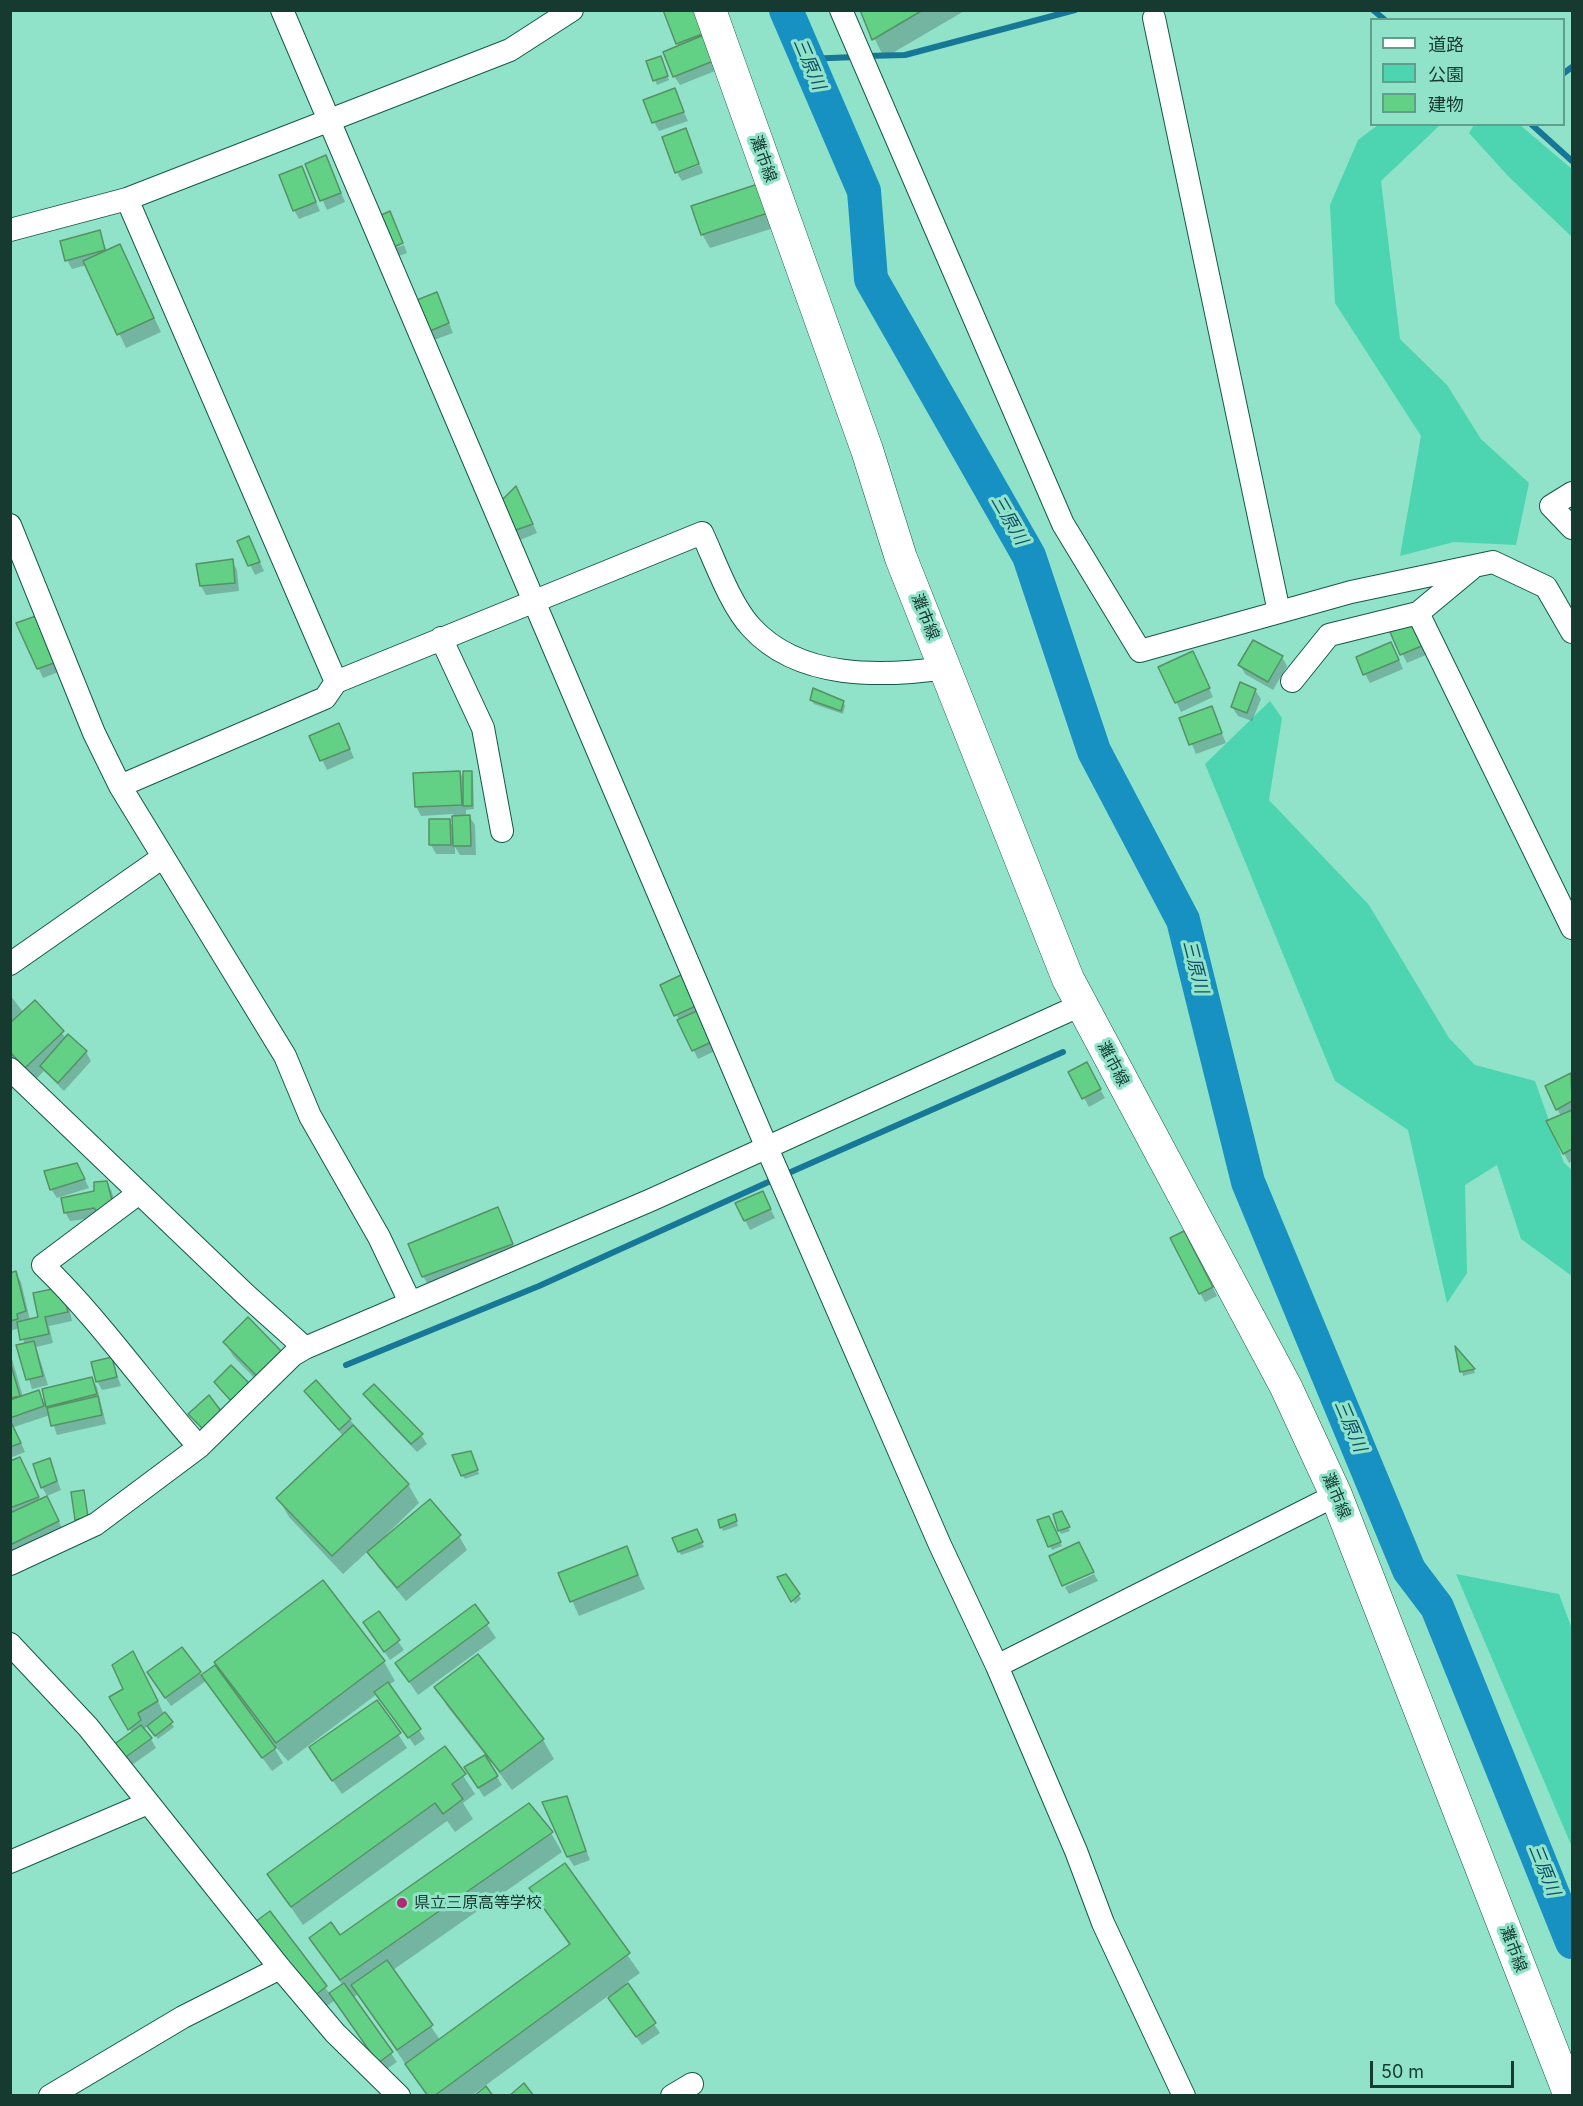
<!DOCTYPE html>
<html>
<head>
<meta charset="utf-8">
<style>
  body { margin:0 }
  #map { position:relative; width:1583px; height:2106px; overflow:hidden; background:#90e3c8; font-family:Inter,"Noto Sans JP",sans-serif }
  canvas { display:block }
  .frame { position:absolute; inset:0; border:12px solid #173a30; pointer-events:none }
  .legend { position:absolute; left:1370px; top:18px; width:195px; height:108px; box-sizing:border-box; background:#90e3c8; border:2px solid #609f8b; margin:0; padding:8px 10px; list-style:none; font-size:18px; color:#173a30 }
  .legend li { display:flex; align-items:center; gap:12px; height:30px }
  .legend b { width:30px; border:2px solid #609f8b }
  .scale { position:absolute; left:1370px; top:2061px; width:144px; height:27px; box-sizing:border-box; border:3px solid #173a30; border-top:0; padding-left:8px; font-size:18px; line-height:21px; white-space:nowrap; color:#173a30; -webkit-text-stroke:4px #90e3c8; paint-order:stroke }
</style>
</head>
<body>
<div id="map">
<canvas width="1583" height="2106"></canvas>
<div class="frame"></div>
<ul class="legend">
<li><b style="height:8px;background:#fff"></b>道路</li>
<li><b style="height:16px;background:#4cd5b0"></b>公園</li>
<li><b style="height:16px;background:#62d185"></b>建物</li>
</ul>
<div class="scale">50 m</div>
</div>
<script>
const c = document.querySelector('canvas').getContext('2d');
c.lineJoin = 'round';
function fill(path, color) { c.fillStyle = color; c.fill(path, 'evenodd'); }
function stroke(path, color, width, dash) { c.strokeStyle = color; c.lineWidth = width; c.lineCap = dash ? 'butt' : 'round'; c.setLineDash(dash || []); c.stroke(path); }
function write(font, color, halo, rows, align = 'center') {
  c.font = font + ' Inter,"Noto Sans JP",sans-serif'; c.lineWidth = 6; c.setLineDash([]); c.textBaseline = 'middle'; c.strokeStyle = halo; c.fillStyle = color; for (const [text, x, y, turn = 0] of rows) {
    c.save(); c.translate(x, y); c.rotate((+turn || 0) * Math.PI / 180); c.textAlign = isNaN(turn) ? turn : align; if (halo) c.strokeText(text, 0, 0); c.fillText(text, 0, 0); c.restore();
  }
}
fill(new Path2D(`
  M1378 125H1440L1381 181 1400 339 1447 385 1481 439 1529 483 1516 545 1454 542 1400 556 1421 436 1335 303 1330 205 1358 140Z
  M1474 125H1520L1572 169V237L1508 176 1469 133Z
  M1270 701 1282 718 1269 800 1369 905 1449 1038 1475 1065 1535 1081 1564 1163 1572 1170V1276L1521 1239 1497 1165 1465 1185 1467 1273 1447 1303 1408 1130 1335 1081 1205 764Z
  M1456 1574 1559 1594 1572 1629V1847Z`), '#4cd5b0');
fill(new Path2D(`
  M698 10 720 69 680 85 674 76 679 47 677 43Z
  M861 10H966L884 58Z
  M648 62H662L669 80 657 85Z
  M674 90 688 121 659 131 654 122Z
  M686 130 699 162 676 171Z
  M326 157 345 202 327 210 307 165Z
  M700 165 703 173 682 181 677 173Z
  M301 168 320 211 299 219 294 210Z
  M765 200 774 228 710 248 702 234Z
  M99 232 107 251 120 246 161 332 126 348 87 265 72 269 67 260Z
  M404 245 407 253 396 257 391 249Z
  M414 302 441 303 453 333 431 341Z
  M521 497 537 533 520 540 515 531Z
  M239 542 253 547 264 571 255 575Z
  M232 561 237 570 239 591 206 595 201 586Z
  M1418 621 1433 652 1407 663 1392 633Z
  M18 624 40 627 61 671 43 678Z
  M1396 653 1403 669 1370 683 1365 674Z
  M1282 657 1287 666 1273 690 1245 674 1240 665Z
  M1197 662 1213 697 1181 712 1160 667Z
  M1255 690 1261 699 1252 721 1238 716 1232 707Z
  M811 700 843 702 845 706 843 714 814 704Z
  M1211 708 1226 743 1196 754 1181 718Z
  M339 725 354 758 327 770 311 737Z
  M460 772 464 780 471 772 473 776 474 809 466 810V817L469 816 475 825 476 855H460L455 847V854H436L431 845 449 821 454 828 453 814 421 816 416 806Z
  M685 975 719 1049 698 1059 662 985Z
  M10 995 24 1013 35 1003 66 1038 68 1036 86 1052 91 1061 64 1091 44 1071 34 1081 10 1056V1025L13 1023 10 1020Z
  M1070 1072 1091 1073 1105 1098 1089 1107Z
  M1571 1075 1572 1161 1569 1163 1548 1122 1561 1116 1557 1109Z
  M82 1174 89 1188 57 1198 51 1189Z
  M107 1182 112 1192 118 1217H101L70 1221 65 1212Z
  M767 1202 775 1218 750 1230 737 1204Z
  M497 1209 519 1258 431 1290 423 1276Z
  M1189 1241 1217 1296 1205 1302 1200 1293Z
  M16 1273 21 1282 30 1320 40 1318 67 1298 72 1321 49 1326 53 1343 36 1347 48 1385 32 1389 18 1346 25 1345 20 1328 10 1331V1274Z
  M225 1342 282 1355 267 1391 233 1356Z
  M1457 1351 1474 1370 1475 1373 1463 1376Z
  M10 1352 23 1397 38 1392 47 1407 43 1390 92 1378 97 1387 106 1424 57 1435 50 1415 14 1427 25 1452 10 1458Z
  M111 1359 121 1386 102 1390 97 1381Z
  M306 1391 350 1420 408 1484 419 1503 387 1534 388 1536H459L467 1550 406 1601 377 1566 368 1551 343 1574 289 1517 278 1498 343 1436Z
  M365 1394 421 1435 427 1444 417 1452 370 1403Z
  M209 1397 208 1438 190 1414Z
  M473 1457 479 1474 465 1479 462 1475Z
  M49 1460 61 1490 47 1496 42 1487Z
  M10 1462 27 1473 40 1501 47 1498 66 1536 16 1560 10 1550Z
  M1061 1513 1070 1531 1061 1534 1059 1530Z
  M736 1520 738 1526 723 1531 720 1521Z
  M1051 1522 1062 1546 1052 1550 1050 1546Z
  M696 1531 704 1547 681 1555 679 1551Z
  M626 1548 645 1589 579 1616 560 1574Z
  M1094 1574 1098 1581 1069 1594 1065 1587Z
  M786 1576 801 1599 795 1604 780 1578Z
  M475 1606 496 1638 418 1695 397 1664Z
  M378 1613 404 1650 390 1660 365 1623Z
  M216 1662H384L395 1681 388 1685 425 1739 415 1746 377 1694 288 1761 271 1742 283 1763 272 1771 206 1681 171 1706 154 1682 200 1673 202 1677 215 1667 225 1681 227 1680Z
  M141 1667 164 1714 174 1727 158 1739 148 1726 145 1728 156 1748 129 1767 120 1755 132 1733 111 1698 125 1689Z
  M436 1687 543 1740 554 1759 512 1790 491 1762 489 1764 502 1785 484 1797 471 1777 486 1756 447 1706Z
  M377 1702 407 1748 342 1794 319 1761Z
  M445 1748 475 1794 463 1803 473 1819 455 1832 447 1821 303 1925 269 1875Z
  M566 1798 590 1860 574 1866 568 1857Z
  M551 1833 562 1852 393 1970 440 2040 570 1946 531 1889 564 1865 640 1973 626 1983 660 2033 642 2045 608 1996 471 2096H427L358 1994 353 1998 397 2062 384 2071 335 2000 322 2010 270 1913 330 1994 343 1986 311 1939 340 1937Z`), '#0003');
stroke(new Path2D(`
  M1373 10 1385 20
  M866 56 905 55 1075 10
  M806 59 855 57
  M1564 73 1572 67
  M1531 124 1572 161
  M784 1175 1063 1052
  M346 1365 539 1286 775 1179`), '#177796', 6);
stroke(new Path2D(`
  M786 10 864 191 871 279 1029 556 1094 751 1183 920 1248 1182 1409 1570 1437 1607 1572 1942`), '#1791c1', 34);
const building = new Path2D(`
  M663 10H697L705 33 676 44Z
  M860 10H923L872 40Z
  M706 34 716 60 673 77 663 52Z
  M661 56 668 76 653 81 646 61Z
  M675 88 684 112 652 123 643 100Z
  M686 128 699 164 675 173 662 137Z
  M326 155 341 193 320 201 305 164Z
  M302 166 316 202 293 211 279 175Z
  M758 184 768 213 701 235 691 206Z
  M390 211 403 243 389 249 377 217Z
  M100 230 105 250 65 261 60 241Z
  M120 244 154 318 117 335 83 261Z
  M437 292 449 323 425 333 412 302Z
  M516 486 533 524 513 531 501 501Z
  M249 536 260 562 248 566 237 541Z
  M233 559 235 583 200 586 196 564Z
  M36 616 57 662 37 669 16 623Z
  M1419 619 1429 643 1400 655 1390 632Z
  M1253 640 1283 656 1268 682 1238 665Z
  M1391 642 1399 660 1363 675 1356 657Z
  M1193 651 1210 688 1175 703 1158 667Z
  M1240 682 1256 689 1247 713 1231 707Z
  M813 688 844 701 841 711 810 700Z
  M1212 706 1222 733 1189 745 1179 718Z
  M339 723 350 749 320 761 309 736Z
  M460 771 462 805 415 807 413 773Z
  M463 771H472V806H463Z
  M470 815 471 846H453L452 816Z
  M429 819H450L451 845H429Z
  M685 973 698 1005 674 1016 660 985Z
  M35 1000 64 1031 25 1068 10 1052V1023Z
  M701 1009 716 1040 692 1051 677 1020Z
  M68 1034 87 1051 58 1083 40 1066Z
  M1087 1062 1101 1089 1082 1099 1068 1072Z
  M1571 1073 1572 1101 1556 1110 1545 1086Z
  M1572 1110V1149L1563 1154 1546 1121Z
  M77 1163 85 1179 50 1190 44 1171Z
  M107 1181 114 1208 99 1214 94 1208 64 1213 61 1198 94 1191V1182Z
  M763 1191 771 1209 744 1221 735 1203Z
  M498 1207 513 1244 422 1277 408 1244Z
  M1184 1231 1213 1287 1199 1294 1170 1238Z
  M16 1271 26 1311 17 1314 18 1319 10 1321V1273Z
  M62 1287 68 1312 45 1317 49 1334 20 1340 17 1322 38 1317 33 1293Z
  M248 1317 284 1354 259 1378 223 1342Z
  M34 1341 43 1376 26 1380 16 1345Z
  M1455 1346 1475 1369 1460 1372Z
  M112 1357 117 1377 96 1382 91 1362Z
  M10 1362 20 1396 10 1398Z
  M231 1365 250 1384 232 1402 214 1382Z
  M92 1377 97 1394 46 1407 42 1389Z
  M316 1380 351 1419 339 1430 304 1391Z
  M374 1384 423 1434 411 1444 363 1394Z
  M39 1390 44 1406 10 1418V1400Z
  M209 1395 221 1411 203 1429 188 1414Z
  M98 1396 102 1415 51 1426 47 1408Z
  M10 1420 21 1443 10 1447Z
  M353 1425 409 1484 332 1556 276 1498Z
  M471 1451 478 1470 461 1476 452 1455Z
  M20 1457 39 1497 10 1508V1461Z
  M50 1458 57 1481 41 1488 33 1464Z
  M84 1490 88 1517 75 1520 71 1492Z
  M47 1496 59 1521 10 1545V1513Z
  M430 1499 461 1535 397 1588 367 1552Z
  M1062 1511 1070 1527 1058 1531 1053 1514Z
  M735 1514 737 1521 720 1528 718 1520Z
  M1049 1516 1061 1542 1048 1547 1037 1520Z
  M697 1529 703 1542 678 1552 672 1538Z
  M1079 1542 1094 1572 1062 1586 1049 1556Z
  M627 1546 638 1575 570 1602 558 1573Z
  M786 1574 800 1594 791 1602 777 1577Z
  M323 1580 385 1661 276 1743 214 1662Z
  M475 1604 489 1623 409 1682 395 1663Z
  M379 1611 400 1640 384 1652 363 1622Z
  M182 1647 201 1672 165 1698 147 1672Z
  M133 1651 158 1701 138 1713 141 1720 128 1730 109 1697 123 1689 112 1665Z
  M478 1654 544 1739 500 1772 434 1687Z
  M215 1665 276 1748 262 1758 201 1675Z
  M388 1682 421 1729 408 1738 374 1692Z
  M377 1700 401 1733 332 1781 309 1747Z
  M165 1712 173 1722 155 1736 147 1726Z
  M141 1725 152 1738 123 1759 113 1745Z
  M445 1746 466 1774 452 1784 463 1799 443 1814 435 1803 291 1907 267 1874Z
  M485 1755 498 1776 478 1788 464 1767Z
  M567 1796 586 1851 567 1857 542 1802Z
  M529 1803 553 1832 340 1980 309 1938 331 1922 340 1935Z
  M565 1863 630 1953 434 2096H428L405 2064 570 1944 529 1888Z
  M270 1911 327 1986 313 1997 255 1922Z
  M387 1960 433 2025 397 2050 351 1985Z
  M344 1983 393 2052 378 2063 329 1993Z
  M628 1983 656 2023 636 2037 608 1998Z
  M524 2083 534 2096H509Z
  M486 2086 493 2096H474Z`);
fill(building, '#62d185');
stroke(building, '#569166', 1.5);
const street = new Path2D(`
  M282 10 767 1148 940 1545 997 1666 1076 1851 1103 1923 1184 2096
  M841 10 1063 524 1140 651 1351 592 1493 562 1546 587 1572 632
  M1154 18 1279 612
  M127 199 336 682
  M10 230 127 199 510 50 572 10
  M1572 493 1551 506 1572 528
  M10 525 94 733 120 786 285 1056 310 1116 379 1237 410 1302
  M1418 613 1572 928
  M441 638 483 728 502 831
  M1292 681 1329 635 1418 613 1471 569
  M120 786 325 698 336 682 702 533C715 561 730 604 751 627 799 680 882 677 946 668
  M10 964 163 857
  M10 1069 246 1295 305 1348
  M139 1193 43 1265C100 1320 146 1387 199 1447
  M10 1564 96 1524 199 1447 293 1355 305 1348 651 1200 1081 1005
  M10 1644 88 1727 280 1968 335 2033 399 2096
  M997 1666 1336 1495
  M10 1862 148 1803
  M50 2096 183 2017 280 1968
  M672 2096 692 2084`);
const secondary = new Path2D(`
  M710 10 867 450 901 558 1068 979 1286 1387 1336 1495 1570 2096`);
stroke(street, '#165948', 24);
stroke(secondary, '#165948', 33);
stroke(street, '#fff', 22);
stroke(secondary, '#fff', 32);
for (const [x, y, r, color] of [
  [402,1903,6,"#af2b74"]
]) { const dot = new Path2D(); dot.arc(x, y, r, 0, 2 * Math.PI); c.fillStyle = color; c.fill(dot); stroke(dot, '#90e3c8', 2); }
write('16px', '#173a30', '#90e3c8', [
  ["灘市線",763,159,70],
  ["灘市線",925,617,68],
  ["灘市線",1113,1064,62],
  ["灘市線",1336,1496,67],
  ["灘市線",1513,1949,69]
]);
write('16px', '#173a30', '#90e3c8', [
  ["県立三原高等学校",414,1903]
], 'left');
write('italic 18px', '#134e68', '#90e3c8', [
  ["三原川",809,64,67],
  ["三原川",1009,520,60],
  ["三原川",1195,967,76],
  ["三原川",1350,1426,67],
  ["三原川",1544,1870,68]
]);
</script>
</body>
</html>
